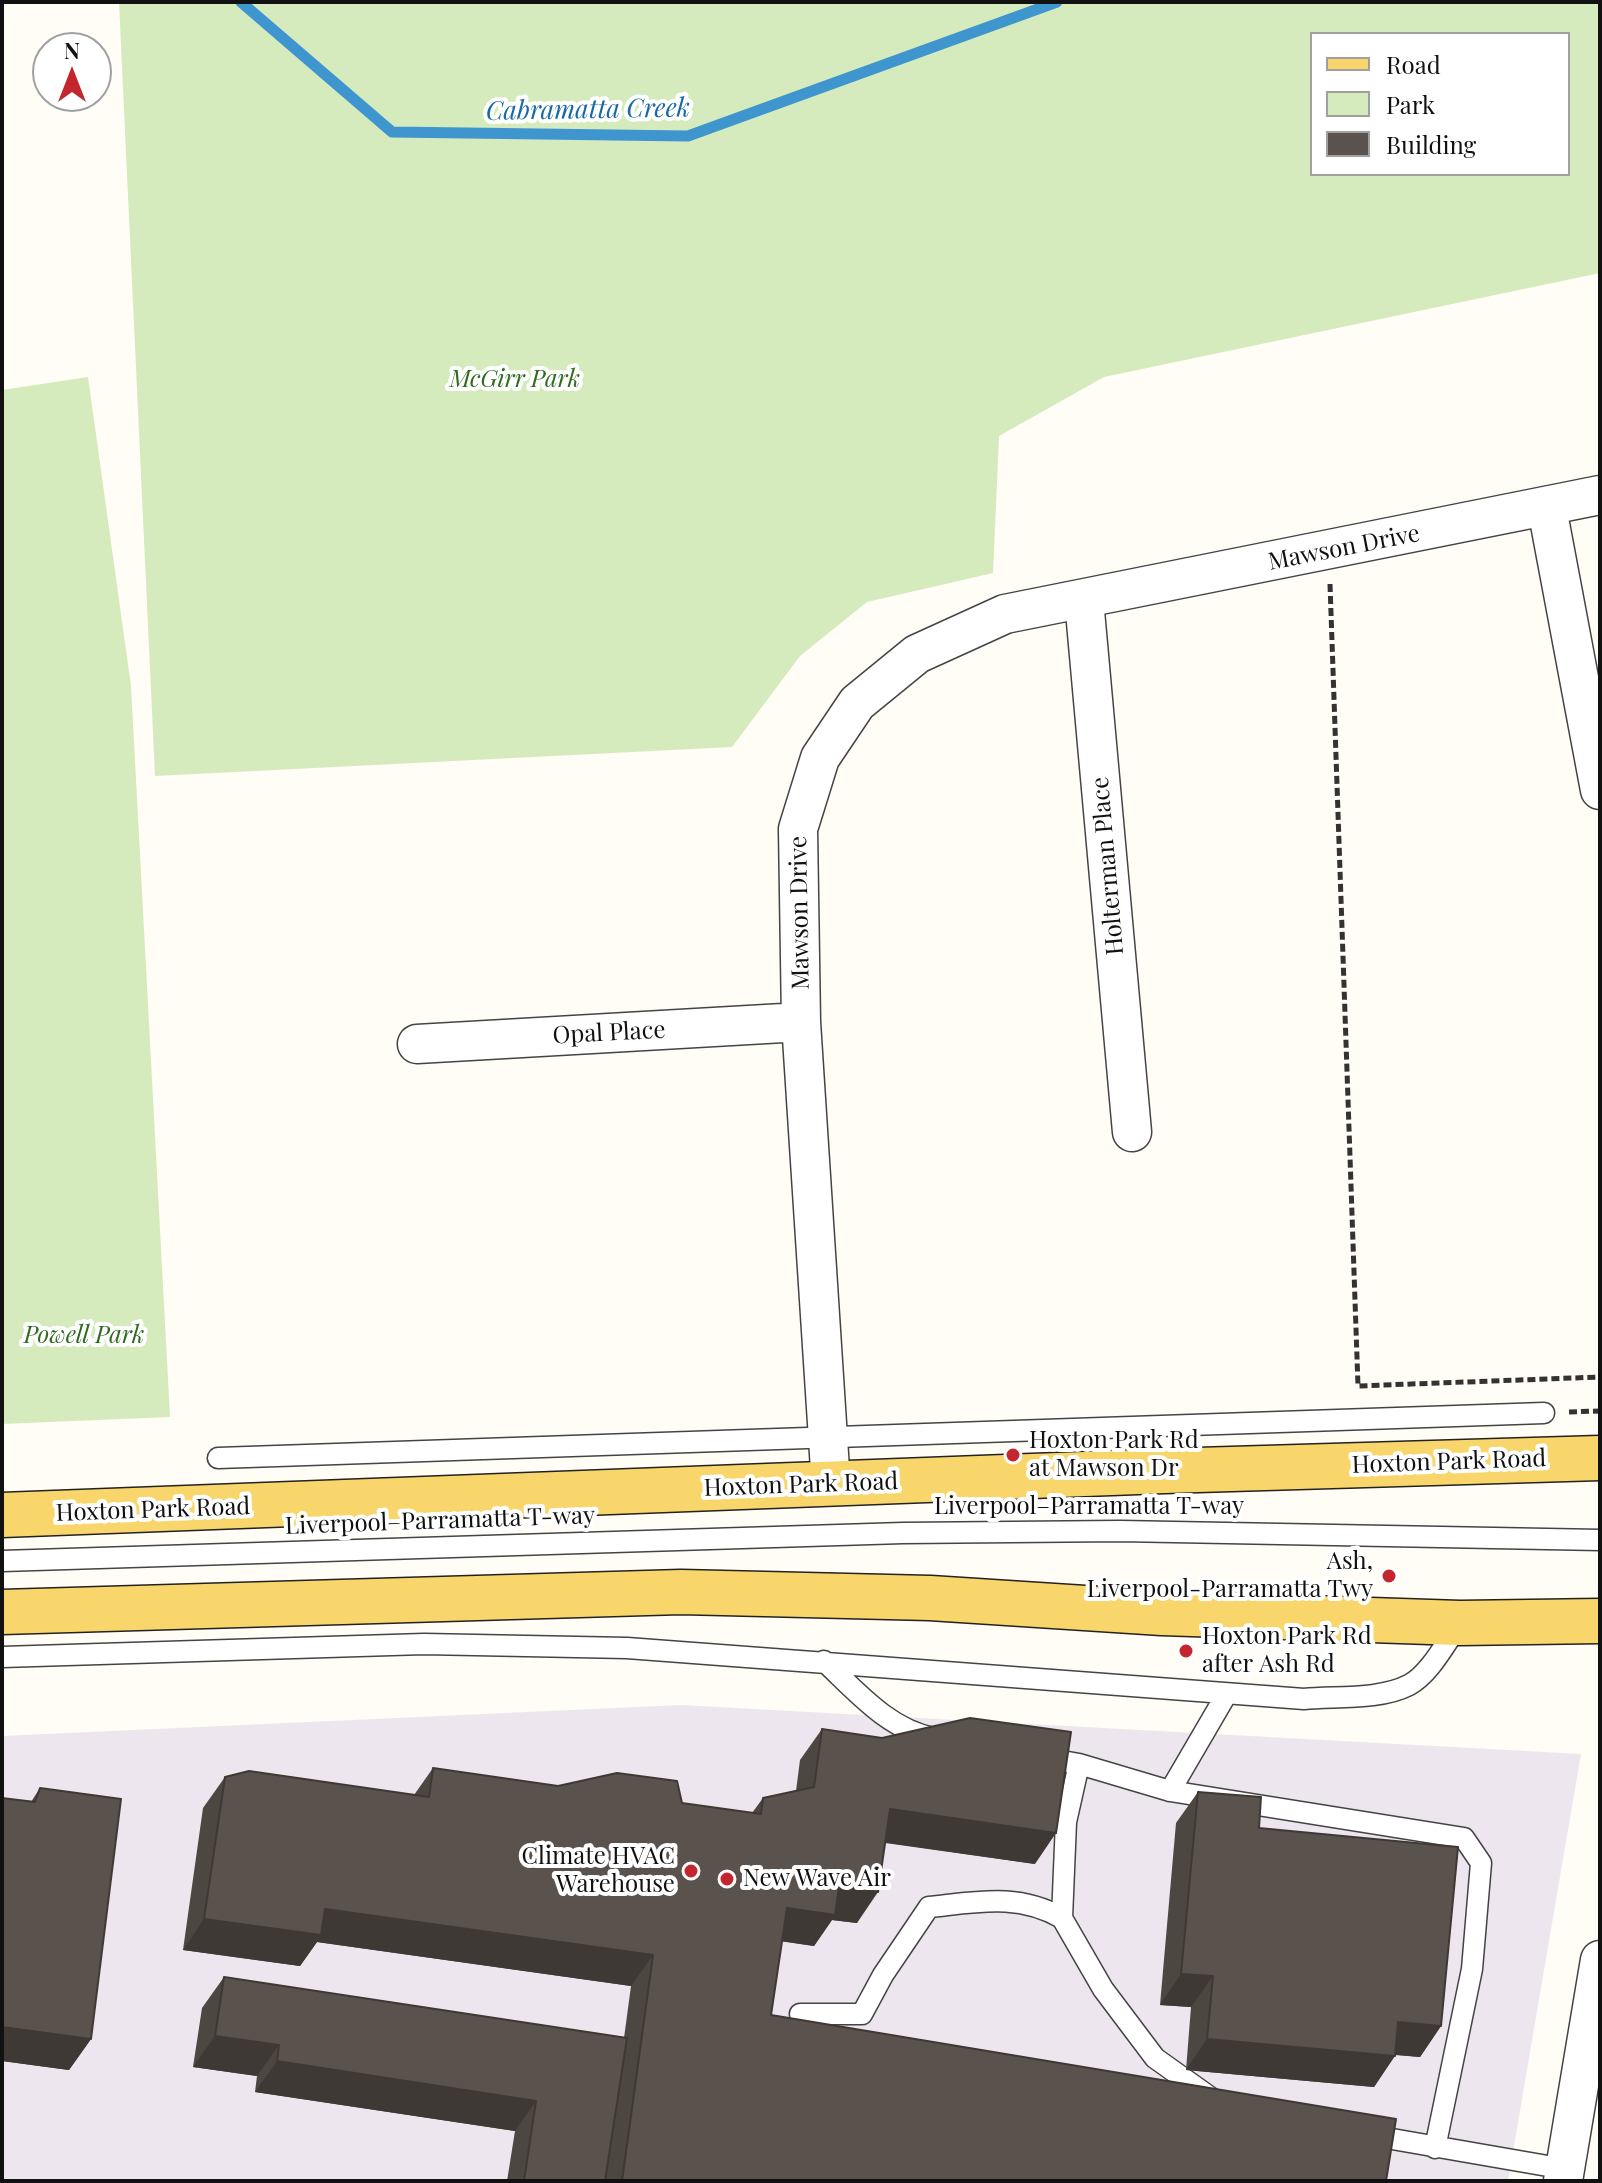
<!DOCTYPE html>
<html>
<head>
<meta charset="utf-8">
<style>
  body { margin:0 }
  #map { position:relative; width:1602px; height:2183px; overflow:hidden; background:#fffdf5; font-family:"Playfair Display",serif }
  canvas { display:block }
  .frame { position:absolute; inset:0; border:4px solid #111; pointer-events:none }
  .legend { position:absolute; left:1310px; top:32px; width:260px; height:144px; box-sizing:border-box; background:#fff; border:2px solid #a0a0a0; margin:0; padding:10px 14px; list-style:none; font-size:24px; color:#111 }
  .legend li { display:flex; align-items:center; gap:16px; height:40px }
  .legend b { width:40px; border:2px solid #a0a0a0 }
  .north { position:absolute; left:32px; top:32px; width:80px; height:80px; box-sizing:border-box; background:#fff; border:2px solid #a0a0a0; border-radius:50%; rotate:0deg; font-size:22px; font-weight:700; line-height:32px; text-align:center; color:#111 }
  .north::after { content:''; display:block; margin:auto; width:28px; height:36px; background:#c4262e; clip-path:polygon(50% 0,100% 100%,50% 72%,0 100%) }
</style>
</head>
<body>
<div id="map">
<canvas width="1602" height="2183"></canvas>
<div class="frame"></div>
<ul class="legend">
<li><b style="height:10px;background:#f9d66b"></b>Road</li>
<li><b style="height:22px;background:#d5ebbd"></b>Park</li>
<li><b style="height:22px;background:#5a524d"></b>Building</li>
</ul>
<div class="north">N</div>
</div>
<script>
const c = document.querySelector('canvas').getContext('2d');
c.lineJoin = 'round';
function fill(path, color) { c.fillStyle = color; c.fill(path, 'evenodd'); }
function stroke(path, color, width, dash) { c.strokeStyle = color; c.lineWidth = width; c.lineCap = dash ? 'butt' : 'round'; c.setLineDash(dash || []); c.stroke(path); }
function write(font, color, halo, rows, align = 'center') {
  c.font = font + ' "Playfair Display",serif'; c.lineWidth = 8; c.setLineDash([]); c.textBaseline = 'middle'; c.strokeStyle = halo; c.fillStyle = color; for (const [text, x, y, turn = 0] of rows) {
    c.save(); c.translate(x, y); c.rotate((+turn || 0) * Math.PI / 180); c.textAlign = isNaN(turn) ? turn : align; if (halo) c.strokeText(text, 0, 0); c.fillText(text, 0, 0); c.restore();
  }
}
fill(new Path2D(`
  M681 1705 1581 1754 1508 2181H2V1736Z`), '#eee6ef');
fill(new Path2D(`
  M119 2H1600V273L1104 377 999 436 993 573 867 602 800 656 732 747 155 776ZM1312 34H1568V174H1312Z
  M88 377 131 686 170 1417 2 1424V390Z`), '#d5ebbd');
stroke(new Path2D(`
  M241 2 392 132 688 136 1057 2`), '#3f96cf', 11);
const service = new Path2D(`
  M218 1458 1544 1413
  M2 1561 903 1533 1120 1531 1600 1540
  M2 1657 424 1644 627 1648 1304 1699C1336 1696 1380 1700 1409 1685 1430 1674 1446 1642 1460 1623
  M824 1661C856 1691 889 1730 934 1738
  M1040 1757 1079 1764 1170 1791 1464 1838 1481 1863 1472 1969 1435 2148
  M1079 1764 1066 1822 1062 1918 1103 1989 1155 2058 1214 2100
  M1170 1791 1226 1695
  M800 2014H862L883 1975 929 1907C978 1902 1018 1893 1062 1918
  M1369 2135 1565 2169`);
const minor = new Path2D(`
  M1547 508 1600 790
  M1084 600 1132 1132
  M417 1044 801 1022
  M831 1485 801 1022 798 829 820 758 857 703 917 654 1005 614 1600 495
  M1563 2181 1600 1960`);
const primary = new Path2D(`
  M2 1515 1164 1471 1600 1458
  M2 1612 681 1592 930 1598 1162 1613 1460 1623 1600 1621`);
stroke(service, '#444', 23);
stroke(minor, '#444', 41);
stroke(primary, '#222', 47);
stroke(new Path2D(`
  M1330 584 1358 1386 1600 1377
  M1569 1412 1600 1411`), '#333', 5, [8, 4]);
stroke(service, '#fff', 20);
stroke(minor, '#fff', 38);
stroke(primary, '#f9d66b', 44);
fill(new Path2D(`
  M822 1729 1035 1864 885 1843 857 1923 832 1920 814 1946 782 1941 771 2015 1386 2181H507L515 2131 255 2092 257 2076 193 2067 202 2008 224 1977 624 2038 631 1986 317 1942 300 1966 183 1950 203 1808 225 1777 414 1795 433 1768 752 1813 763 1798 796 1791 800 1760Z
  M40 1788 91 2039 69 2070 2 2061V1798L31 1802Z
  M1198 1792 1259 1828 1441 2026 1420 2057 1395 2055 1374 2087 1186 2070 1191 2007 1160 2005 1176 1823Z`), '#4d4742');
fill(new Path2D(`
  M890 1809 1056 1833 1035 1864 868 1840Z
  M839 1887 878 1892 857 1923 832 1920 814 1946 765 1939 787 1908Z
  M325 1909 653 1955 631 1986 317 1942 300 1966 183 1950 204 1919Z
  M1181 1974 1213 1976 1191 2007 1160 2005Z
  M1398 2022 1441 2026 1420 2057 1377 2053Z
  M2 2027 91 2039 69 2070 2 2061Z
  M215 2036 279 2045 257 2076 193 2067Z
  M1207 2039 1395 2056 1374 2087 1186 2070Z
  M277 2061 536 2101 515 2131 255 2092Z`), '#3f3936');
const building = new Path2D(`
  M970 1718 1071 1732 1056 1833 890 1809 878 1892 839 1887 835 1915 787 1908 771 2015 1396 2119 1386 2181H622L653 1955 325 1909 321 1935 204 1919 225 1777 249 1771 429 1797 433 1768 558 1786 617 1773 677 1781 682 1803 761 1814 763 1798 814 1787 822 1729 882 1738Z
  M40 1788 121 1799 91 2039 2 2027V1798L35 1802Z
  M1198 1792 1261 1797 1259 1828 1458 1847 1441 2026 1398 2022 1395 2056 1207 2039 1213 1976 1181 1974Z
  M224 1977 627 2038 605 2181H524L536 2101 277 2061 279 2045 215 2036Z`);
fill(building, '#5a524d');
stroke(building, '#3f3936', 2);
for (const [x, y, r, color] of [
  [1013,1455,8,"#c4262e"],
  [1389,1576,8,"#c4262e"],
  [1186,1651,8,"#c4262e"],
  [691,1871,8,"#c4262e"],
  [727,1879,8,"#c4262e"]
]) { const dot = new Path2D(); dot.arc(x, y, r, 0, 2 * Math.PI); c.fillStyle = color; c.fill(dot); stroke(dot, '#fff', 3); }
write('italic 24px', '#2f6b1f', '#fff', [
  ["McGirr Park",515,380],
  ["Powell Park",84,1336]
]);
write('24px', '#111', '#fff', [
  ["Mawson Drive",1344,548,-11],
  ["Holterman Place",1108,866,-95],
  ["Mawson Drive",800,913,-91],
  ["Opal Place",609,1033,-3],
  ["Hoxton Park Road",1449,1462,-2],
  ["Hoxton Park Road",801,1485,-2],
  ["Liverpool–Parramatta T-way",1089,1507],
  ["Hoxton Park Road",153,1510,-2],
  ["Liverpool–Parramatta T-way",440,1521,-2]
]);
write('24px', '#111', '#fff', [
  ["Hoxton Park Rd",1029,1441],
  ["at Mawson Dr",1029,1469],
  ["Ash,",1373,1562,"right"],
  ["Liverpool-Parramatta Twy",1373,1590,"right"],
  ["Hoxton Park Rd",1202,1637],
  ["after Ash Rd",1202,1665],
  ["Climate HVAC",675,1857,"right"],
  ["Warehouse",675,1885,"right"],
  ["New Wave Air",743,1879]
], 'left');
write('italic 26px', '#1768a6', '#fff', [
  ["Cabramatta Creek",588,110,-1]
]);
</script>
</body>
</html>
